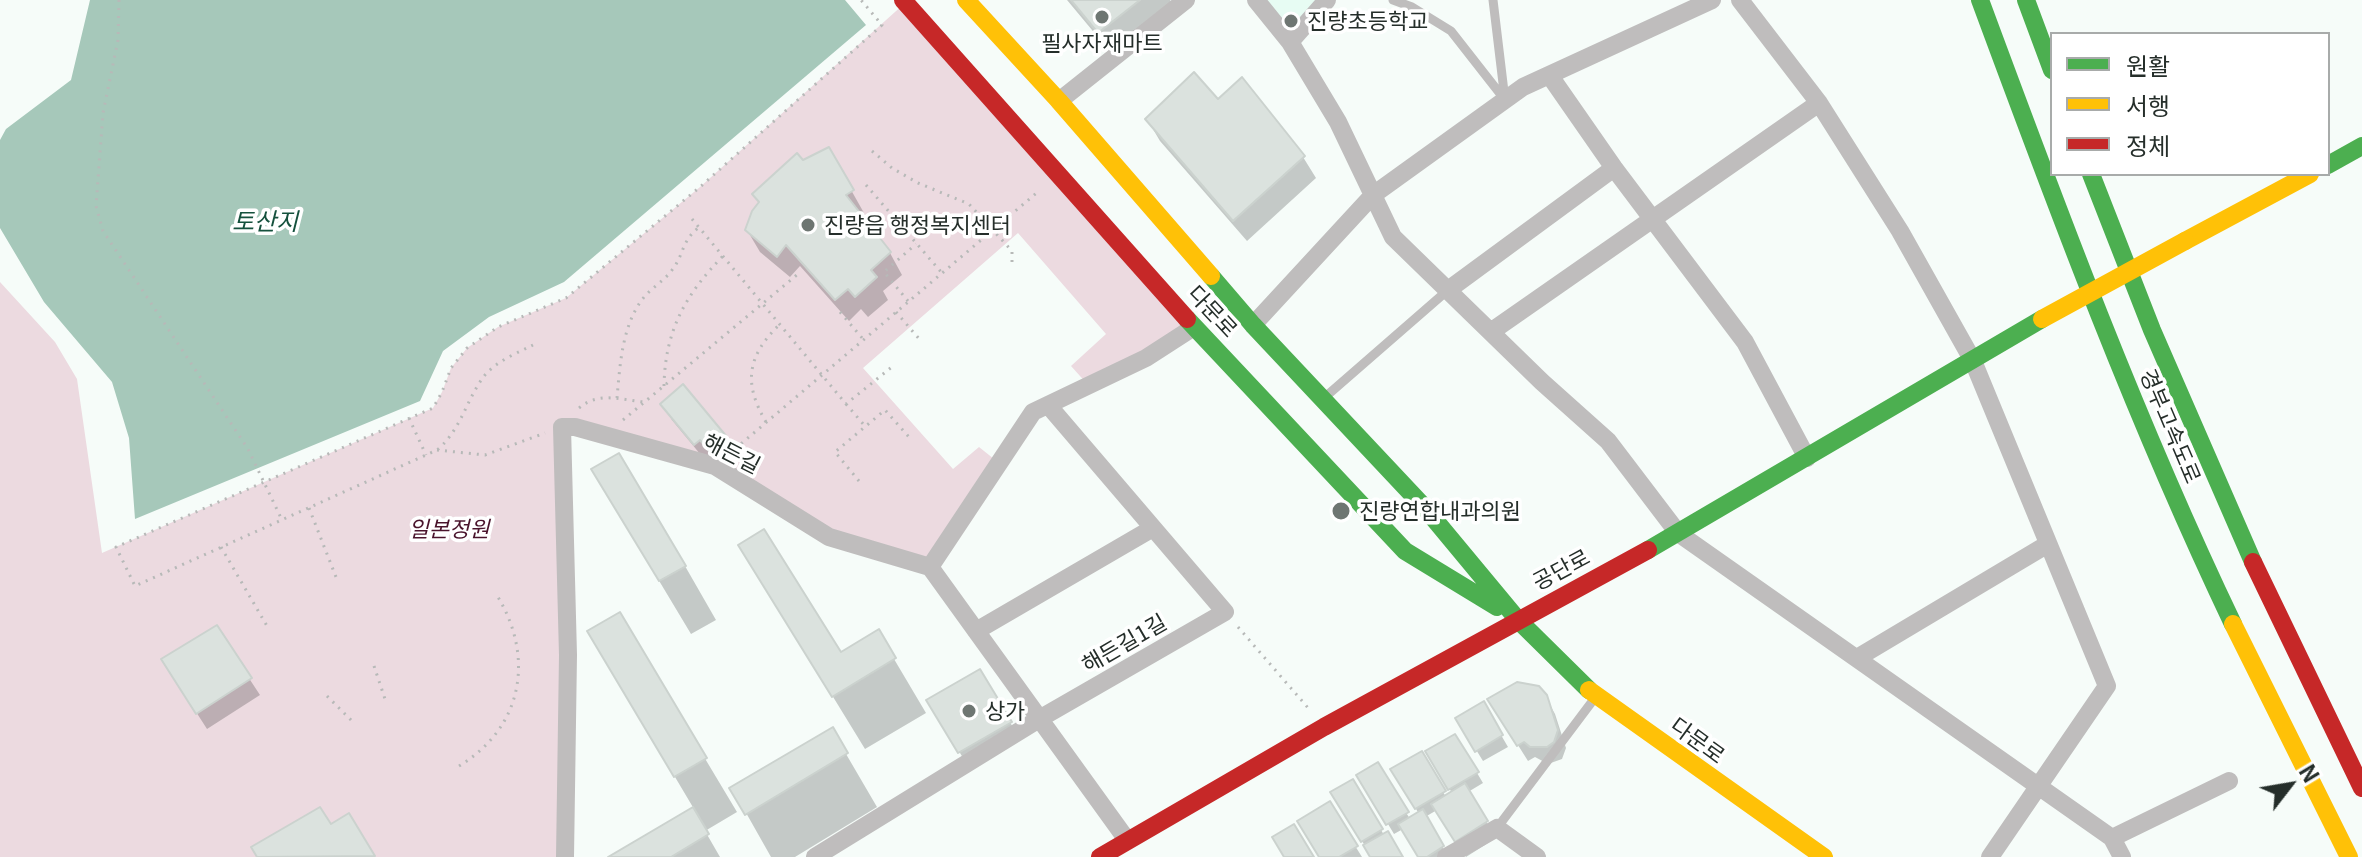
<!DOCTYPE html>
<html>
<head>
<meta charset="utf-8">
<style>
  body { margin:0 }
  #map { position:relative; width:2362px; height:857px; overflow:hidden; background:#f6fcf9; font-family:Georgia,"Noto Sans KR",serif }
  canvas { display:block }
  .legend { position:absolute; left:2050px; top:32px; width:280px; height:144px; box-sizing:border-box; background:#fff; border:2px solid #a8abaa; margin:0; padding:10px 14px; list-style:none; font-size:24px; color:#252e2a }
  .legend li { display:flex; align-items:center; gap:16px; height:40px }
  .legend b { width:40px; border:2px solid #a8abaa }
  .north { position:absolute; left:2250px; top:745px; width:80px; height:80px; -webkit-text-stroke:6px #fff; paint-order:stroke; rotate:59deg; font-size:22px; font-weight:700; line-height:32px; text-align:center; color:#252e2a }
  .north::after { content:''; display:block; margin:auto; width:28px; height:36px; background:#252e2a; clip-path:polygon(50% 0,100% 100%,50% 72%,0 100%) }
</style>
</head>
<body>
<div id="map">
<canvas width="2362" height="857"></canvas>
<ul class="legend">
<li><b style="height:10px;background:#4caf50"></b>원활</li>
<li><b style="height:10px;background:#ffc107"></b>서행</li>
<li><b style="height:10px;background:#c62828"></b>정체</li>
</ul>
<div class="north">N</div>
</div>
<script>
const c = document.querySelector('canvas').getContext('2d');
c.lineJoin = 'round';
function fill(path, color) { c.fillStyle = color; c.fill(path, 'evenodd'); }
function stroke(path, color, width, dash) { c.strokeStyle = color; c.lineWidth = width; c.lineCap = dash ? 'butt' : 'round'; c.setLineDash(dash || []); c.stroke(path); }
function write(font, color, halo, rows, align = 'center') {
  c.font = font + ' Georgia,"Noto Sans KR",serif'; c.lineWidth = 7; c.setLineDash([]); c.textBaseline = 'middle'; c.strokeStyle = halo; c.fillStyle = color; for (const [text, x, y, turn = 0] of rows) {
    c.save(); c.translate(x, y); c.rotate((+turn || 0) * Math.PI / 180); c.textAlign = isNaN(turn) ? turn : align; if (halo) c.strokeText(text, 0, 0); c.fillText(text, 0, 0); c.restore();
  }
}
fill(new Path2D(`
  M1256 0H1327L1290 42Z`), '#e7fcf3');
fill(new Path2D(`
  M905 3 1194 327 1089 386 1071 366 1106 334 1018 233 863 368 953 469 979 447 999 463 930 567 829 537 715 466 562 427 565 857H0V282L55 342 77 379 102 553 433 408 442 392 451 368 467 348 498 327 566 298 700 187Z`), '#ecdae0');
fill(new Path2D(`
  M90 0H845L866 25 564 282 489 317 443 351 420 401 135 519 129 438 112 382 44 302 0 228V140L6 129 71 80Z`), '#a6c8ba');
fill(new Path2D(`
  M1067 0H1170L1173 5 1112 54Z
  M1218 102 1303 157 1316 178 1247 241 1160 141 1147 119Z
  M828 149 864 213 860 216 890 253 902 275 883 291 888 300 868 317 861 309 849 321 800 266 790 277 760 252 747 230 802 163Z
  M663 404 725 438 734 454 720 466 710 455 705 460 672 420Z
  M625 524 685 566 716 620 691 634Z
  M740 545 840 654 878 632 926 713 865 749Z
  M619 615 737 812 705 831 720 857H612L694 809 621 686Z
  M216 628 260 695 207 729 173 676Z
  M980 672 1020 739 969 768 929 701Z
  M1545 696 1555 714 1566 748 1562 759 1548 764 1535 757 1528 761 1499 715Z
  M1483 704 1508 747 1483 761 1457 719Z
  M832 730 877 807 795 857H771L732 788Z
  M1455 736 1483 783 1468 792 1496 838 1466 857 1437 810 1425 817 1448 857H1420L1403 829 1394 834 1359 776 1377 765 1410 819 1419 814 1393 770 1421 754 1446 797 1452 793 1428 752Z
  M1352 781 1384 835 1401 857H1372L1368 851 1333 792Z
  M1329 804 1362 857H1321Z
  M349 816 374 857H259L254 848 331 827Z`), '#0003');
const building = new Path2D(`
  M1071 0H1140L1098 33Z
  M1194 72 1218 99 1242 77 1305 156 1233 221 1145 119Z
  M829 147 854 190 846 195 891 252 871 270 877 277 855 297 848 289 835 300 786 245 777 257 745 230 752 211 759 202 752 194 797 153 803 160Z
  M683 384 727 437 709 451 700 440 694 445 660 404Z
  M619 453 686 566 659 581 591 469Z
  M764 529 841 652 879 629 896 658 832 697 738 545Z
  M620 612 707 758 674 777 587 631Z
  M217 625 252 678 196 714 161 659Z
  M980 669 1012 722 958 753 926 700Z
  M1517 682 1539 686 1547 695 1558 730 1554 742 1547 747H1530L1524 742 1517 746 1487 699Z
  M1484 701 1503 735 1475 752 1455 718Z
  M833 727 848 753 745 815 729 788Z
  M1455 734 1479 772 1448 790 1425 751Z
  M1422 751 1446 791 1415 809 1390 769Z
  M1378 762 1409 812 1386 825 1356 775Z
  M1353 779 1383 829 1361 842 1330 792Z
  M1465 783 1488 821 1455 842 1431 804Z
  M1330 801 1358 846 1339 857H1319L1297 821Z
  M320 807 331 824 349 813 375 856 257 857 251 847Z
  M693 807 709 834 671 857H608Z
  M1423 809 1444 846 1427 857H1418L1398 824Z
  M1294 824 1314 857H1284L1272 837Z
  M1388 831 1403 857H1370L1363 845Z`);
fill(building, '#dbe2de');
stroke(building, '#cbd2ce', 2);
stroke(new Path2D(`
  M119 0 118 40 103 113 96 206 103 231 248 449 282 520
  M872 151 892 168 918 183 969 204 1012 251V264
  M866 185 942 273
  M692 219 846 404 893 366
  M908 301 884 272 916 244
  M840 312 863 339
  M896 312 921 341
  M533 345C517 353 497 361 485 375 466 399 462 429 437 450L135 586 116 547 433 408 442 392 451 368 467 348 498 327 566 298 700 187 882 25 861 0
  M664 386C665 331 685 295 723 256
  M617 398C620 365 622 323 645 296 653 287 665 280 672 270 684 255 681 242 698 228
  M846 404 865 426
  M579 408C599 391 621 400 644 402
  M409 418 426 455
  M623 420 798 274
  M766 422C743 383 747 356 780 324
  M437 450 485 455 545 433
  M729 454 1040 190
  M859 481 835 452 885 410 909 437
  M309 508 336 577
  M221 547 267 626
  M1238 627 1309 709
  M374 666 386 702
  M327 696 353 722
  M459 766C522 728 535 659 498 597`), '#b7b9b8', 3, [2, 6]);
stroke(new Path2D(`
  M1393 0 1412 7 1451 31 1505 100
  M1493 0 1505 100
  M1324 398 1448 290
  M1497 828 1594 699`), '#bfbdbd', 9);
stroke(new Path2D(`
  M1256 0 1290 42 1338 122 1393 237 1542 382 1608 441 1678 533 2112 838
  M1740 0 1819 103 1900 231 1973 361 2107 686 1990 857
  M1290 42 1327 0
  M1550 76 1614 168 1745 342 1807 458
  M1059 101 1186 0
  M1448 290 1614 168
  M1253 325 1373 195 1523 87 1712 0
  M1492 331 1819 103
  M930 567 1033 412 1146 358 1194 327
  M930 567 1127 840
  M976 631 1153 528
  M1857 658 2048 544
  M565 857 568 655 562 427H575L715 466 829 537 930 567
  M815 857 1039 719 1225 612 1048 405
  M1446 857 1497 828 1537 857
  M2122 857 2112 838 2229 781`), '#bfbdbd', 18);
stroke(new Path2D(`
  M1980 0C2058 211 2136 421 2233 624
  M2026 0 2052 70
  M2328 165 2362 146
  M2091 174 2152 330 2253 562
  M1211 276 1253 325 1425 508 1518 620 1589 690
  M1187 319 1405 551 1497 607
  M1648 550 2042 319`), '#4caf50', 18);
stroke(new Path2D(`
  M966 0 1059 101 1211 276
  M2185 241 2310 174
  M2233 624 2349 857
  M1589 690 1824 857`), '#ffc107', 18);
stroke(new Path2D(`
  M903 0 1187 319
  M2253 562 2362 788
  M1100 857 1324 727 1648 550`), '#c62828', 18);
stroke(new Path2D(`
  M2042 319 2185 241`), '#ffc107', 18);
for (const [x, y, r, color] of [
  [1102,17,8,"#6e7672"],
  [1291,21,8,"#6e7672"],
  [808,225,8,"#6e7672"],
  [1341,511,10,"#6e7672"],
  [969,711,8,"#6e7672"]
]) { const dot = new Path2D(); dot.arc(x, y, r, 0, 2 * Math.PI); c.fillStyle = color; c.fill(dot); stroke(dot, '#fff', 3); }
write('22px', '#252e2a', '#fff', [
  ["진량초등학교",1307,21],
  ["필사자재마트",1102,43,"center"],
  ["진량읍 행정복지센터",824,225],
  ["진량연합내과의원",1359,511],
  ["상가",985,711]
], 'left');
write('22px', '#252e2a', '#fff', [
  ["다문로",1213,311,47],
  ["경부고속도로",2171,426,67],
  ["해든길",732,453,27],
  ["공단로",1561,569,-28],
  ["해든길1길",1124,643,-30],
  ["다문로",1698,740,36]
]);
write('italic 22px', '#4a142c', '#fff', [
  ["일본정원",449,529]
]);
write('italic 24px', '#15513d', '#fff', [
  ["토산지",265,221]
]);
</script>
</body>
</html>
